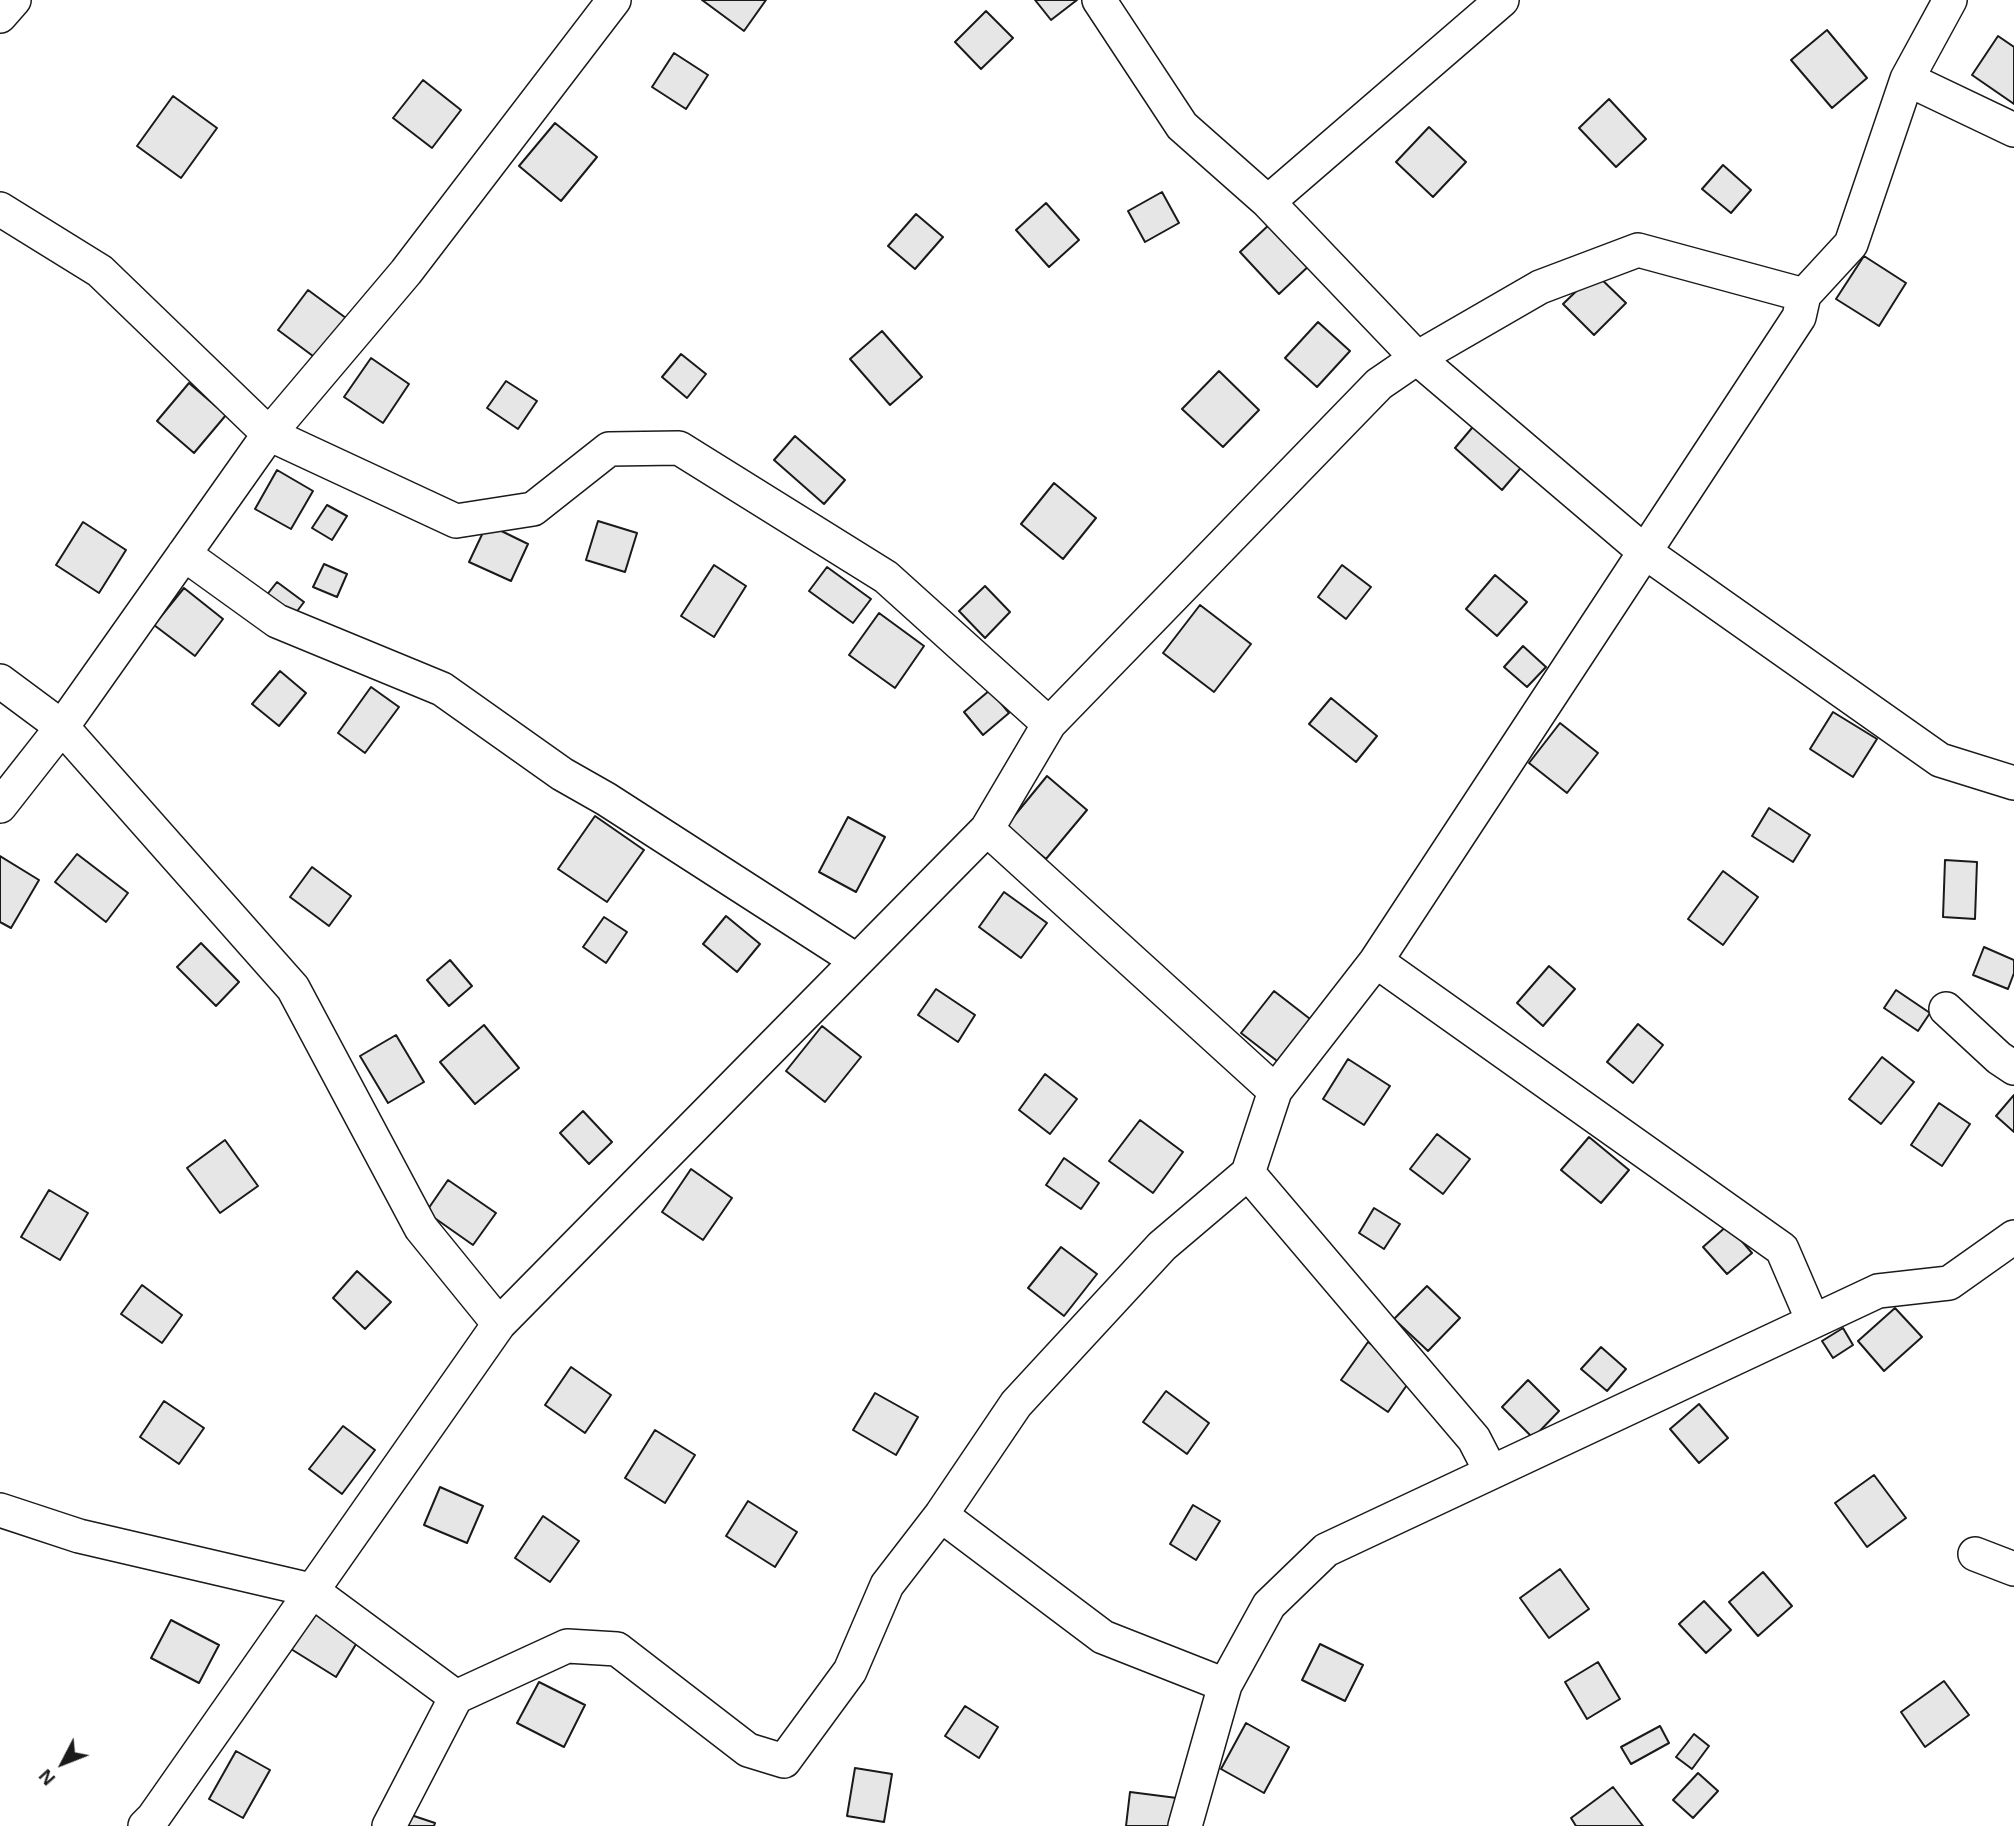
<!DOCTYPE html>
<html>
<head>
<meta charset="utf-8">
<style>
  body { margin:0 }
  #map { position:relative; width:2014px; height:1826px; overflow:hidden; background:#fff; font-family:Arial,sans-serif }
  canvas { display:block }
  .north { position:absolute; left:28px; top:1728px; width:70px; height:70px; -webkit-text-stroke:5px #fff; paint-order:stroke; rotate:228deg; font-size:19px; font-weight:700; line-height:28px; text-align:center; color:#1a1a1a }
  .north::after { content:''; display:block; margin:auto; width:24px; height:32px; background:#1a1a1a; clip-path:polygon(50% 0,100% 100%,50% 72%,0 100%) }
</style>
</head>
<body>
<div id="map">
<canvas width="2014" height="1826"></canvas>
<div class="north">N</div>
</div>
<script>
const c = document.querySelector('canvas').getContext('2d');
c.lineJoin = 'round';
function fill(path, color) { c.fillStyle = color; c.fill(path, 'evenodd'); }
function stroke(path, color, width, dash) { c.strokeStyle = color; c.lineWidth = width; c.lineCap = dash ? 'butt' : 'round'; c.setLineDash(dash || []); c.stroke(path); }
const building = new Path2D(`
  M702 0H766L744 31Z
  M1035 0H1077L1051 20Z
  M986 11 1013 38 981 69 955 42Z
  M1827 30 1867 78 1832 108 1791 60Z
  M1998 36 2014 47V104L1972 75Z
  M674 53 708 75 686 109 652 87Z
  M423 80 461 110 432 148 393 118Z
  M173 96 217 128 181 178 137 146Z
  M1609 99 1646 139 1616 167 1579 128Z
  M555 123 597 157 561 201 519 166Z
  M1429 127 1466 162 1433 197 1396 162Z
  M1723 165 1751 190 1731 213 1702 189Z
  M1162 192 1179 223 1145 242 1128 211Z
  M1046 203 1079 240 1049 267 1016 230Z
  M916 214 943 237 915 269 888 246Z
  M1272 222 1312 263 1279 294 1240 252Z
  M1864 256 1906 283 1879 326 1836 299Z
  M1595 273 1626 303 1594 335 1563 304Z
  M308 290 350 321 321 362 278 330Z
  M1318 322 1350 351 1317 387 1285 358Z
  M882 331 922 377 890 405 850 359Z
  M681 354 706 374 687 398 662 377Z
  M371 358 409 384 383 423 344 397Z
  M1219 371 1259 410 1223 447 1182 409Z
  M506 381 537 401 518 429 487 408Z
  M189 383 226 415 194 453 157 421Z
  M1477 422 1524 464 1502 490 1455 448Z
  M795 436 845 480 824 504 774 460Z
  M277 470 313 491 291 529 255 509Z
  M1054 483 1096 518 1063 559 1021 524Z
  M327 505 347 516 332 540 312 528Z
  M598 521 637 533 625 572 586 560Z
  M83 522 126 550 99 593 56 565Z
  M487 524 528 544 511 581 469 562Z
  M324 564 347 574 337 597 313 587Z
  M714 565 746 586 714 637 681 616Z
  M1342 565 1371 587 1346 619 1318 597Z
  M827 567 871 599 853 623 809 591Z
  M1495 575 1527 602 1497 636 1466 609Z
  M277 582 304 602 289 622 262 601Z
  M985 586 1010 612 985 638 959 611Z
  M184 588 223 619 195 656 154 625Z
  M1200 605 1251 644 1214 692 1163 653Z
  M879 613 924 646 895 688 849 655Z
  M1523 646 1546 667 1527 687 1504 667Z
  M280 671 306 693 279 726 252 704Z
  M371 687 399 707 365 753 338 733Z
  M990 690 1009 713 983 735 964 712Z
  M1331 698 1377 736 1356 762 1309 724Z
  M1833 712 1877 739 1853 777 1810 749Z
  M1560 723 1598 753 1567 793 1529 763Z
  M1047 776 1087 810 1046 859 1006 826Z
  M1769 808 1810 835 1793 862 1752 836Z
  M595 816 644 850 607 902 558 869Z
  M848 817 885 837 856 892 819 872Z
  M77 854 128 893 106 922 55 882Z
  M0 856 39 880 11 928 0 922Z
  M1945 860 1977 862 1975 919 1943 917Z
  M312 867 351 896 329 926 290 897Z
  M1723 871 1758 897 1723 945 1688 919Z
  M1004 892 1047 923 1021 958 979 927Z
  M726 916 760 944 737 972 703 944Z
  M604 917 627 932 606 963 583 947Z
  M201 943 239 982 216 1006 177 967Z
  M1984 947 2014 960V973L2008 989 1973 975Z
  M450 960 472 986 449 1006 427 980Z
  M1549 966 1575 989 1543 1026 1517 1003Z
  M936 989 975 1015 958 1042 918 1015Z
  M1896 990 1930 1013 1918 1031 1884 1008Z
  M1274 991 1314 1022 1281 1064 1241 1033Z
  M1638 1024 1663 1045 1633 1083 1607 1062Z
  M484 1025 519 1068 475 1104 440 1062Z
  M822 1026 861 1057 825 1102 786 1071Z
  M396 1035 424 1082 388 1103 360 1056Z
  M1882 1057 1914 1082 1881 1124 1849 1099Z
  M1348 1059 1390 1086 1364 1125 1323 1099Z
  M1045 1074 1077 1099 1050 1134 1019 1110Z
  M2014 1095V1132L1996 1116Z
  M1939 1103 1970 1124 1942 1166 1911 1145Z
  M583 1111 612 1142 589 1164 560 1133Z
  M1140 1120 1183 1152 1153 1193 1109 1161Z
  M1437 1134 1470 1159 1443 1194 1410 1169Z
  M1589 1137 1629 1170 1601 1203 1561 1170Z
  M225 1140 258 1186 220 1213 187 1168Z
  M1064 1158 1099 1183 1081 1209 1046 1185Z
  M691 1169 732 1198 703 1240 662 1212Z
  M448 1180 496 1213 473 1245 426 1212Z
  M49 1190 88 1213 60 1260 21 1237Z
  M1374 1208 1400 1224 1384 1249 1359 1233Z
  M1728 1225 1752 1253 1727 1274 1703 1247Z
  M1061 1247 1097 1274 1064 1316 1028 1288Z
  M357 1271 391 1302 365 1329 333 1298Z
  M142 1285 182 1315 162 1343 121 1314Z
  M1427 1286 1460 1318 1428 1351 1394 1319Z
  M1895 1308 1922 1337 1884 1371 1858 1341Z
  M1843 1328 1853 1345 1833 1358 1822 1341Z
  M1368 1342 1414 1375 1388 1412 1341 1380Z
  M1601 1347 1626 1369 1607 1391 1581 1369Z
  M571 1367 611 1395 585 1433 545 1405Z
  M1528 1380 1559 1411 1533 1438 1502 1407Z
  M1166 1391 1209 1423 1187 1454 1143 1422Z
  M875 1393 918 1417 896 1455 853 1430Z
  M164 1401 204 1428 179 1464 140 1437Z
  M1699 1404 1728 1438 1699 1463 1670 1429Z
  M343 1426 375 1450 342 1494 309 1469Z
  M655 1430 695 1455 665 1503 625 1478Z
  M1874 1475 1906 1518 1867 1547 1835 1503Z
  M440 1487 483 1506 467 1543 424 1525Z
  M748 1501 797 1532 775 1567 726 1536Z
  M1193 1505 1220 1521 1196 1560 1170 1544Z
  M543 1516 579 1541 550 1582 515 1558Z
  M1560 1569 1589 1609 1549 1638 1520 1598Z
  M1763 1572 1792 1606 1758 1636 1729 1602Z
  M1704 1601 1731 1630 1706 1653 1679 1624Z
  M317 1608 361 1636 336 1677 291 1649Z
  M171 1620 219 1645 199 1683 151 1658Z
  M1320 1644 1363 1665 1345 1701 1302 1680Z
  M1598 1662 1620 1699 1587 1719 1565 1682Z
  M1944 1681 1969 1715 1925 1747 1901 1712Z
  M539 1682 585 1705 564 1747 517 1723Z
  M965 1706 998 1727 979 1758 945 1736Z
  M1246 1723 1289 1747 1264 1793 1221 1769Z
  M1660 1726 1669 1743 1631 1764 1621 1747Z
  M1694 1734 1709 1746 1692 1769 1676 1757Z
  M236 1751 270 1770 243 1818 209 1799Z
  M855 1768 892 1774 884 1822 847 1816Z
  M1698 1773 1718 1791 1693 1818 1673 1800Z
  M1613 1787 1643 1826H1576L1571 1818Z
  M1130 1792 1177 1798 1174 1826H1126Z
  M405 1813 435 1823 434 1826H401Z`);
fill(building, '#e6e6e6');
stroke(building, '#1a1a1a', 2);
const minor = new Path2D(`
  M1099 0 1182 126 1268 202 1417 358 1645 552 1940 760 2014 783
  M0 16 14 0
  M1907 79 2014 130
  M1268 202 1502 0
  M0 209 100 271 269 434 456 521 533 509 609 449 679 448 886 577 1049 724
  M184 554 277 621 442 689 562 774 606 799 856 960
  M0 681 62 727 293 988 421 1228 499 1324
  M0 806 62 727 269 434 406 272 614 0
  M987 829 1275 1091
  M1376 961 1782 1249 1813 1321
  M1946 1009 1999 1058 2014 1068
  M1248 1173 1474 1439 1491 1472
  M0 1510 79 1536 311 1590 456 1697
  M941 1515 1103 1637 1225 1685
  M1975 1554 2014 1569
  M145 1826 153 1818 499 1324 987 829 1049 724 1379 384 1417 358 1540 287 1638 250 1804 295
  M389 1826 456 1697 567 1646 617 1649 748 1750 784 1761 850 1671 887 1585 941 1515 1016 1404 1162 1246 1248 1173 1275 1091 1376 961 1799 317 1804 295 1851 244 1907 79 1950 0
  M1185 1826 1225 1685 1269 1605 1326 1550 1878 1291 1949 1283 2014 1237`);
stroke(minor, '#1a1a1a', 36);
stroke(minor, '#fff', 33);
</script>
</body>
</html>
